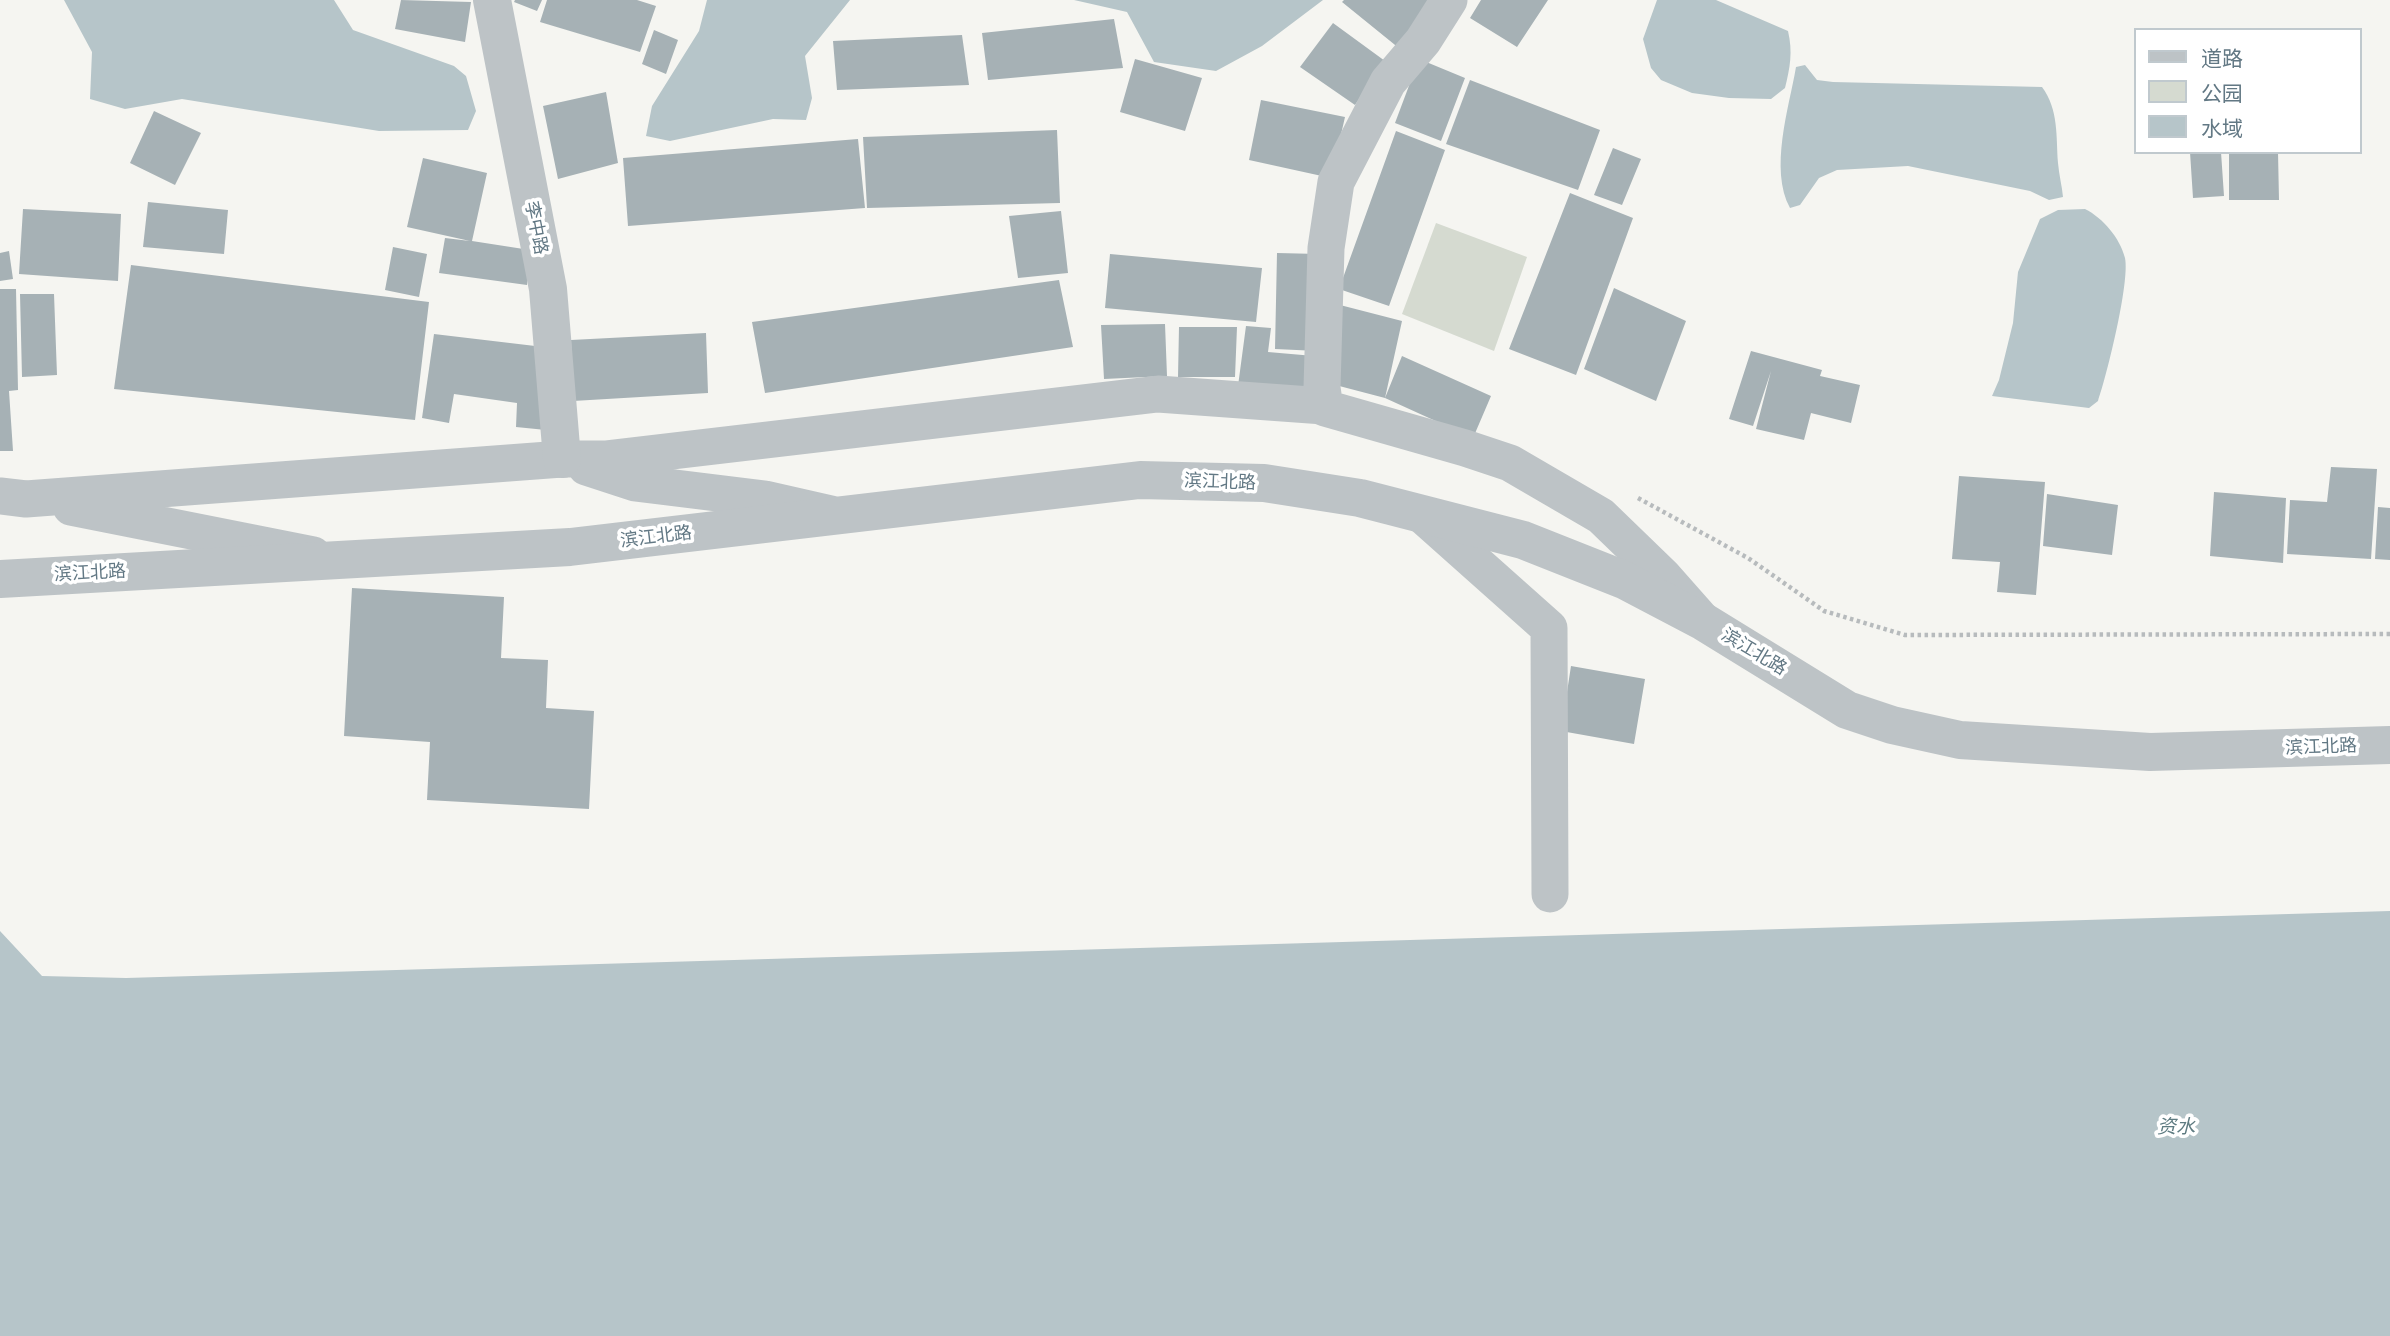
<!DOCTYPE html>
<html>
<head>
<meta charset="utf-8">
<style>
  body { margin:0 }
  #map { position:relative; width:2390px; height:1336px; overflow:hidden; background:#f5f5f1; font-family:Inter,"Noto Sans SC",sans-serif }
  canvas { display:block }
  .legend { position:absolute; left:2134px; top:28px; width:228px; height:126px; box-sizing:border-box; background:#fff; border:2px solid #c0c9ce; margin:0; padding:9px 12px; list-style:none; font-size:21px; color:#627884 }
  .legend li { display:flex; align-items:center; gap:14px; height:35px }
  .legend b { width:35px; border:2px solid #c0c9ce }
</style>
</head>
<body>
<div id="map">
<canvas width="2390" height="1336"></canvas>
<ul class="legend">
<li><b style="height:9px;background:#bdc3c6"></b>道路</li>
<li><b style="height:19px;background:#d5dad0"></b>公园</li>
<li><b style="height:19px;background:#b6c5c9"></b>水域</li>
</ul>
</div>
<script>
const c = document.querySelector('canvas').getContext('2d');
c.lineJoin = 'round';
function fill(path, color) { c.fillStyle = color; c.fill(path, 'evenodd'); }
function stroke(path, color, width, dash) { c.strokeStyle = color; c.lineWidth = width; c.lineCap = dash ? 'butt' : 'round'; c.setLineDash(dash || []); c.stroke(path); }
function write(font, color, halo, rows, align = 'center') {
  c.font = font + ' Inter,"Noto Sans SC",sans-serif'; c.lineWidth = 7; c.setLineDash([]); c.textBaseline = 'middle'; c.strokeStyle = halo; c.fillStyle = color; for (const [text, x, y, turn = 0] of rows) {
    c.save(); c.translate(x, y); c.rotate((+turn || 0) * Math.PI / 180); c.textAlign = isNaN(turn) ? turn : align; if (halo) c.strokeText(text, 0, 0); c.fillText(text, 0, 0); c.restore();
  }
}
fill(new Path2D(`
  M1436 223 1527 257 1494 351 1402 314Z`), '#d5dad0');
fill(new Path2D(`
  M64 0H334L353 30 454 66 466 76 476 111 468 130 379 131 182 99 125 109 90 99 92 52Z
  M707 0H850L805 56 812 98 806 120 773 119 670 141 646 136 652 106 699 31Z
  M1074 0H1323L1262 46 1216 71 1154 62 1127 12Z
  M1657 0H1716L1788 31C1793 52 1790 68 1785 88L1771 99 1729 98 1692 93 1661 80 1651 68 1643 39Z
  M1805 65 1817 80 1833 82 2042 87C2059 110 2056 137 2058 163 2059 175 2062 186 2063 197L2049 200 2030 191 1908 166 1837 170 1819 178 1800 205 1790 208C1769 169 1789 108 1796 67Z
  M2085 209C2103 218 2120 238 2125 258 2130 282 2107 375 2098 401L2089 408 1992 396 1999 380 2013 323 2018 272 2040 219 2058 210Z
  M2390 911V1336H0V931L42 976 126 978Z`), '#b6c5c9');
fill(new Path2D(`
  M401 0 471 2 465 42 395 29Z
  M515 0H542L537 11 514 2Z
  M547 0H637L656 6 640 52 540 22Z
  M1344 0H1430L1400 49 1342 2Z
  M1481 0H1548L1517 47 1470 18Z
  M1114 19 1123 68 988 80 982 33Z
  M1333 23 1385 61 1355 105 1300 67Z
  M654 30 678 40 666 74 642 64Z
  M962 35 969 85 837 90 833 41Z
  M1135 59 1202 78 1185 131 1120 112Z
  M1419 59 1465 78 1441 141 1395 123Z
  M1470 80 1600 130 1578 190 1446 144Z
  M606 92 618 163 558 179 543 106Z
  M1261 100 1345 117 1331 178 1249 160Z
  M154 111 201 133 175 185 130 163Z
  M1057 130 1060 203 867 208 863 137Z
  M1396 131 1445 150 1389 306 1339 289Z
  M858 139 865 208 628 226 623 158Z
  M1613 148 1641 159 1622 205 1594 195Z
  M2190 152H2221L2224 196 2193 198Z
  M2229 152H2278L2279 200H2229Z
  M423 158 487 173 472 241 530 250 527 285 439 273 445 238 470 241 407 227Z
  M1570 193 1633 218 1576 375 1509 349Z
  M148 202 228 210 224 254 143 247Z
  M23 209 121 214 118 281 19 274Z
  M1061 211 1068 273 1018 278 1009 216Z
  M393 247 427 254 419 297 385 290Z
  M9 251 13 279 0 281V253Z
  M1277 253 1319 254 1318 351 1275 349Z
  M1110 254 1262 268 1256 322 1105 308Z
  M131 265 429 302 415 420 114 389Z
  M1059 280 1073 347 765 393 752 322Z
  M1614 288 1686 321 1656 401 1584 369Z
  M0 289H16L18 390 9 391 13 451H0Z
  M20 294H54L57 375 22 377Z
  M1340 305 1402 321 1385 398 1402 356 1491 396 1473 438 1385 398 1324 382Z
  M1165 324 1167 376 1104 379 1101 325Z
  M1246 326 1271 328 1268 352 1314 356 1311 394 1238 386Z
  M1179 327H1237L1235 377H1178Z
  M706 333 708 393 573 401 571 340Z
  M434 334 552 348 546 430 516 427 517 403 454 394 449 423 422 418Z
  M1751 351 1822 370 1820 376 1860 385 1851 423 1811 413 1804 440 1756 429 1771 371 1753 426 1729 419Z
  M2331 467 2377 469 2371 559 2287 554 2290 500 2327 502Z
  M1959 476 2045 482 2036 595 1997 592 2000 562 1952 559Z
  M2214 492 2286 498 2283 563 2210 556Z
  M2047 494 2118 505 2112 555 2043 546Z
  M2378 507 2390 508V560L2375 559Z
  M352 588 504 597 501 658 548 660 546 708 594 711 589 809 427 800 430 742 344 736Z
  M1571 666 1645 679 1634 744 1561 731Z`), '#a6b1b5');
stroke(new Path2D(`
  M1638 498 1748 558 1824 611 1905 635 2390 634`), '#b7bbbd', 4.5, [3.5, 3.5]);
stroke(new Path2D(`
  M1449 0 1423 41 1388 82 1336 182 1326 248 1322 388 1325 408 1465 448 1510 463 1601 516 1663 576 1701 619
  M586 467 635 483 765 499 831 514
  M0 496 26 499 562 459H605L1158 394 1324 406
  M71 507 313 555
  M1421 514 1549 628 1550 894`), '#bdc3c6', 37);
stroke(new Path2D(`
  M492 0 548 289 562 459
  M0 579 570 547 1140 480 1264 483 1360 498 1523 540 1624 580 1704 622 1847 710 1892 725 1960 740 2150 752 2390 745`), '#bdc3c6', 38);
write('18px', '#627884', '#fff', [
  ["李中路",536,228,79],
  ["滨江北路",1220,482,2],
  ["滨江北路",656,537,-7],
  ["滨江北路",90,573,-3],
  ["滨江北路",1754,652,31],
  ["滨江北路",2321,747,-2]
]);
write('italic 19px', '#5e7b81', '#fff', [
  ["资水",2176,1127]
]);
</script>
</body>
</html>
